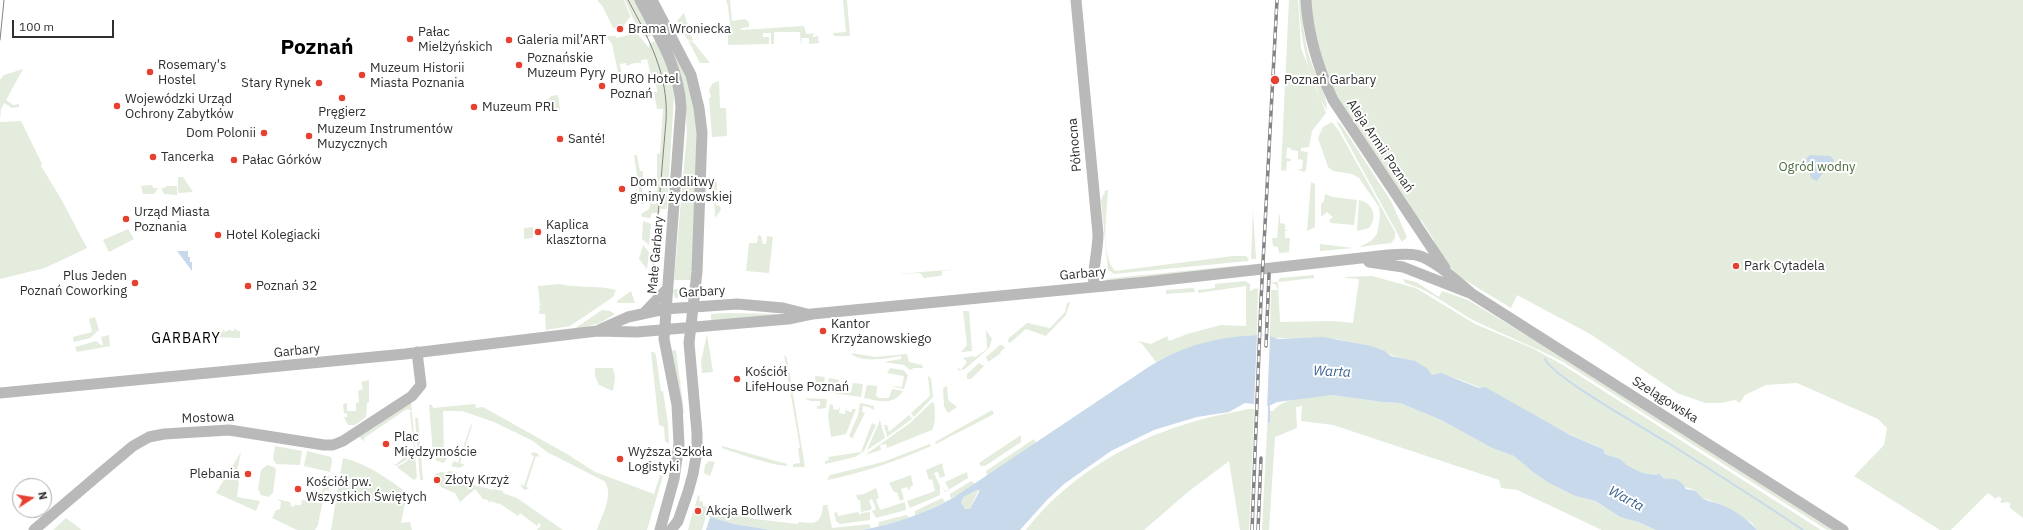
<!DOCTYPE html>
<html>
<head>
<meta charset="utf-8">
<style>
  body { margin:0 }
  #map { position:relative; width:2023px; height:530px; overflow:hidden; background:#fff; font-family:"IBM Plex Sans",sans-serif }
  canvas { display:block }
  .north { position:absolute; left:12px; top:478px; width:40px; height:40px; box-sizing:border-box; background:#fff; border:1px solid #acacac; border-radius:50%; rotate:78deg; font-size:11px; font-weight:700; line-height:16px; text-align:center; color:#2f2f2f }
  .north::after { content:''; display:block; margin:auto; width:14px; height:18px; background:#e64031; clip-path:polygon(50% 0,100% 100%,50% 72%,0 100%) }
  .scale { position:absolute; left:12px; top:20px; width:102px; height:18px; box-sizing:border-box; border:2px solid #2f2f2f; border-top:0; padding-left:5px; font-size:12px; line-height:14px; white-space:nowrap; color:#2f2f2f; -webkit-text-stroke:3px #fff; paint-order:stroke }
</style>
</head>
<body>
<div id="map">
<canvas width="2023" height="530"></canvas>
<div class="north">N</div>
<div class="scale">100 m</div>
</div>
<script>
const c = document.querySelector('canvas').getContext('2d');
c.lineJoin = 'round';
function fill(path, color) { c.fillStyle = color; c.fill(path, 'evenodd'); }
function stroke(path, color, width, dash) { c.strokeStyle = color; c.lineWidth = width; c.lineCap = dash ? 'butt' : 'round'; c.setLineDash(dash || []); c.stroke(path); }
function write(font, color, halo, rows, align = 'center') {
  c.font = font + ' "IBM Plex Sans",sans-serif'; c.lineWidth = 4; c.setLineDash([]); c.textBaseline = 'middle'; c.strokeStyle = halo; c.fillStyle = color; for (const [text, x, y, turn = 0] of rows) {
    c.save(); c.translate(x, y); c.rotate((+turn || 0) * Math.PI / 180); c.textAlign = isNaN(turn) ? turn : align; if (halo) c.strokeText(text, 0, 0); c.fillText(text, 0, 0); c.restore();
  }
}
fill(new Path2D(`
  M597 0H624L631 18H629L623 27 613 28 603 7Z
  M625 0H635L652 35 646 38 639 31V27L635 23Z
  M726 0H730L732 21 745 19 749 22V27L778 24 741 28V30L804 26 806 34 818 33 813 34V37L818 36 819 43 809 44V38H802L801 46 800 32H774V44H771V33H763V37H769V44L728 45V34H731L728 6Z
  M843 0H847L850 36H834L833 33 846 32Z
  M1289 0H1298L1301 48 1326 113 1312 131 1309 147 1301 148V151L1308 152 1306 170 1304 172 1297 169H1302L1303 160 1298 159V151L1291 150V148H1287L1286 158 1291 159V161H1287L1286 171 1281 170Z
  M1299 0H1302C1302 20 1304 40 1310 59 1315 74 1327 93 1327 110 1307 79 1300 35 1299 0Z
  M1310 0H2023V518L2010 508V503L2007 502 2002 503 2000 502 2002 499 1998 496 1996 499 1988 493 1951 530H1940L1854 476 1884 445 1887 428 1878 419 1797 383 1766 385 1745 395 1740 403 1735 400 1721 403H1705L1677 393 1592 335 1517 295 1511 308 1460 277 1446 263 1433 243 1434 240 1421 220 1419 222 1350 121 1320 63Z
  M684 13 693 41H692L687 39 677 21Z
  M637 33 649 48V44L656 40C665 58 672 76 674 96L667 209H660V213H652L650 218 642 217 641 214 649 209 651 201 652 204H656L657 193 652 192 657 191V154L660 153 663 109H657L654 92H657V90L654 75 651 76 647 59 641 60V63H634L627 66 626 63 620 64 623 82H620L612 44 606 36H616V38Z
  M666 34 688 78 697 116 693 280H674L687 132 685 100Z
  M688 40 694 43 710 63H700Z
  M23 69 6 100 13 105 19 104V107L12 108 4 103 1 109 0 119V80L4 75Z
  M719 81 720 108H726L727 136 712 137 709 98 711 97 709 90 713 83Z
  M558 95 560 109 559 110 550 104 548 100 551 96Z
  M21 121 42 164 41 166 60 197 87 248 45 268 0 279V122Z
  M1336 121 1340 123 1391 201 1407 237 1402 242Z
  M1332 122 1339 131 1395 232V238L1391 243 1359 247 1371 241 1377 234 1380 216 1379 207 1359 178 1352 174 1333 171 1328 167 1318 138 1323 127Z
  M634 155H637L640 171H643L642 202 645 203 644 204H641Z
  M178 177H183L193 192 178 193Z
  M714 182H717L716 205 720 206 721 210 715 218Z
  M1311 182 1315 184V227L1307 231Z
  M152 185 153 188H158L154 194H143L141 186Z
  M166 186H177V195L164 194 161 188H165Z
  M1110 190 1108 191C1107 213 1100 255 1115 271L1233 256H1246L1249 259 1248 261 1114 274 1108 270 1101 200 1105 192 1104 191Z
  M1325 194 1333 197 1357 200 1354 225 1331 223 1329 220 1333 217 1327 212 1321 217V204L1324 201Z
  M1359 200C1373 203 1378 217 1369 228L1357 231Z
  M1253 210 1256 259H1251Z
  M1279 215H1280V223L1285 224V230L1290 231H1285V238H1290L1289 252 1279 253 1278 247 1273 246 1272 238H1277Z
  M643 221 651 224 649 245 642 239Z
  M533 227V238L524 239V228Z
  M128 229 134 239 109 252 103 240Z
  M758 235 761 236 763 244H766L767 236 773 237 769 273 746 271 749 243H757Z
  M1320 244 1353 248 1320 251Z
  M643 245 649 252 647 269 639 259Z
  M1243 265 1245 267 1110 280 1104 279Z
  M959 269 942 271V275L939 276 924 278 920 273 897 274Z
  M1314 275V278L1278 282 1280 322 1334 321 1353 323 1359 279 1345 278V277L1372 276 1416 288 1475 324 1532 348 1563 365 1821 530H1757L1752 523 1721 504 1700 497 1696 491 1664 479 1660 474C1647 476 1638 471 1627 465 1625 464 1623 460 1620 459 1616 457 1610 456 1605 454L1603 449C1592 443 1580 440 1569 434 1539 420 1461 370 1432 375 1422 359 1398 361 1385 351L1337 339 1273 338 1270 336 1271 290H1278L1276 285 1271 282H1278L1280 278Z
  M1403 279 1416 282 1439 297 1442 291 1468 300 1539 343 1833 530H1827L1563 362C1535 347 1506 336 1477 322 1453 310 1431 290 1405 283Z
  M1245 281 1250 284V291L1256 288 1258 289 1257 335C1223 337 1186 346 1156 362L1143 345 1138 341 1151 344 1167 336 1169 341 1187 334 1221 325 1246 326V286L1198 293V290L1215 288V284Z
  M560 284C574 288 598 285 616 290L613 297 570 326 546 330 545 314H539V310H541L539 308 540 305 538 286Z
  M1194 288 1195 292 1166 294V290Z
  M675 289 689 290 690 291 680 298V296H678L677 299 674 296 673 290Z
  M631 291 635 303H617V301Z
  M1070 302 1066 315 1046 336 1026 329 1010 343 1008 341 1009 338 1027 323 1050 328 1065 312 1067 303Z
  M602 310 610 311 615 314 600 323 571 331Z
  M963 311H969L972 351 961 352 967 345Z
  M728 313 788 314 711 321V314Z
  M95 317 99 330 90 338 74 342 73 337 92 332 89 319Z
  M223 329 225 332 231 329V331H234V329H236L237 331H240V338L211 337 212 332H223Z
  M986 330 992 339 989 348 965 369 959 371 957 367 961 370 967 362 963 358 974 356V358L987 349Z
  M707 334 713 372 702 373 701 362Z
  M109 335 110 346 77 352 75 347 96 341 101 345H103L101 337Z
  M1000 345H1002L1005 348 1000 352 1001 353 988 362 986 357Z
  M676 350 684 413 682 414 669 351Z
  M651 352H654L656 355 661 391H663L668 423 669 444 665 441 664 427 659 425Z
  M851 353 875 357 907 354 909 362 922 365 923 368H914L910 370 904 365 884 362 901 359V356C889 358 859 364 851 353Z
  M784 355 787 358 805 467H793V464L800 463 798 448H800Z
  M979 363 984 366 971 379H967V374Z
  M595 368H613L615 377 613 391 599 385 595 376Z
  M890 368 903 370 908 375 904 389 890 386 902 387 904 376 887 373Z
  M815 376 825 377 823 391 816 390Z
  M928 376 931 378 933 397 914 417 911 413 930 396Z
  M829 378 839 380 838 390 848 393 851 392 853 383 863 384 861 397 826 392Z
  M369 380V402L367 403 366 417 355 425H348L344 417H347V414L344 413 343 404 347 403V411H356V403L359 402 358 391 363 389 361 382Z
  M867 385 877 386 876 396 879 398H889L892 389 903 391C894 406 879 401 864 398Z
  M947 386 948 400 957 407 948 413 944 406 943 388Z
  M1332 395 1382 402 1400 403 1441 420 1492 448 1514 456 1534 473 1549 483 1575 496 1594 501 1620 517 1638 522 1656 530H1602L1517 490 1501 488 1499 480 1333 425 1301 421 1302 406 1296 407 1297 428 1275 437 1269 530H1262L1268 411H1273C1285 396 1315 396 1332 395Z
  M805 398 827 399 826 408 817 409V406H820V401H810Z
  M411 402 412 411 407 409 364 438V441L380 455 358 436Z
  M932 402 934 403C935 410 936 423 932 430L887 448 886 444 880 445 881 450 865 455 910 423Z
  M860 403 874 406V410L869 407 863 406 862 412 865 413 853 437 854 439 849 436 858 415Z
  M475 404 476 408 483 407 567 454 595 472 654 494 660 475 663 476 647 530H597C601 517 615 494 604 481L547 452 533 441 494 422 462 411H443L444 455 447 458 444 463 437 461 433 454 429 405H432L433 408Z
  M830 404 833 405V409L838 410 840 407 839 413 845 414 846 408 847 411 852 412V409H856L846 434 831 437 828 416Z
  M1248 409H1254V414L1249 530H1240L1229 461 1188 492 1144 530H1026C1065 479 1126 442 1186 424 1206 417 1227 414 1248 409Z
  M992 410 994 414 936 444 935 442Z
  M410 412H412L415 450 406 460 396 466 386 458 395 465 414 449Z
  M909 415 912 419 887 437 884 425H887L889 432Z
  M415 418H418L423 480H420Z
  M880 420 885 438 867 450Z
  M872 423 876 425 864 451 855 457 825 464V461L829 460 828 457 861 452Z
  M471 424 472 425 460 463 465 465 459 468 451 466 454 461 458 463Z
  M1021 435V442L985 466H981L979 463Z
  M1034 439 1036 443 987 476 986 471Z
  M930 444 931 446C897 461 863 473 827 480L830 475 883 462Z
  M275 446 302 451 300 465 276 464 273 459Z
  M722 446 787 464 786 466C764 463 743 455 722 448Z
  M307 451 331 457 332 461 330 472 304 466Z
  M241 452 237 471 239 472 238 482H239L237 497 260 501 256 511 216 493Z
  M415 452 417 478 414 480 397 467 407 461Z
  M534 452 538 454 540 457 536 456 526 487 530 488 524 490 520 484 524 486 534 456 530 454Z
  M343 458C368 464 387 478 407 493L401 523 410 522 412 530H331Z
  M709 461 715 462 710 476 704 473 705 465Z
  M942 463 945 476 940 478 938 472 934 473 940 486V495L910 508 907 501 935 491 932 479 929 480 926 470Z
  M267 465 274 467 276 470 273 493 268 497 261 495 258 489 261 470Z
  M448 471 457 472 456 480 493 490 494 489 503 491V493L517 498 563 530H537L541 525 539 523 537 526 520 513 518 516 499 503 498 504 491 501 489 503 488 500 483 499 475 489 460 502 455 493 441 487 436 481 439 478H435V474L442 472 447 473Z
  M967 472 968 478 945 492 942 486 945 491 949 489 945 482Z
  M326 475H329V491L325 490 318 525 315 530H297L272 518 276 510 280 509 281 502 277 499 290 502 291 506 294 507V505H301L302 500 319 503Z
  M911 475 913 485 911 486 909 491 907 487 901 489 904 499 900 501 897 492H894L889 483Z
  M971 481 976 484 951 499 950 494Z
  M876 488 879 498 876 499 880 510 905 502 906 510 876 518 872 511 876 509 872 499 869 501 872 508 870 510 861 512 860 500H858L856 495 864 494Z
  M979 489 970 509H965L961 502 962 497Z
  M698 495 700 496 699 501 703 502V506L708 507 755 519 798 524 799 522C816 524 821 524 823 505H827V503L832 528 869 524 871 528 862 530H771L734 524 706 516 702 530H688L693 511 701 514 703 509 695 506Z
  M942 498 945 502 915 516V511Z
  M837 512 838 516 858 512 860 515 862 513 870 512V520L840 524 836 521 834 513Z
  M906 515 910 518 878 527 879 522Z
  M66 518 82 530H53Z`), '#e3ecdd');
fill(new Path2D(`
  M1810 155 1830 156 1834 160 1832 166 1824 171 1817 181 1811 178 1806 159Z
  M177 251H188V257H190V262H192V271Z
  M1257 335 1270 336 1278 339 1323 337 1371 346 1385 351 1391 356 1415 361 1428 369 1432 375 1441 373 1479 388 1485 387 1570 435 1603 449 1605 454C1610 456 1616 457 1620 459 1623 460 1625 464 1627 465 1638 471 1647 476 1660 474L1664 479C1674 477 1681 480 1686 489L1696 491C1702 501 1711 501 1720 504 1733 509 1749 520 1757 530H1656L1638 522 1620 517 1595 501 1575 496 1549 483 1534 473 1514 456 1492 448 1441 420 1400 403 1382 402 1332 395 1277 402 1269 406 1245 403 1229 412 1197 417 1154 430 1111 451 1064 484 1047 500 1020 530H862C895 524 923 514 953 498L1150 366C1184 345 1218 337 1257 335ZM977 490H979V492L970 509H965L961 502 963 497Z
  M710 517 734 524 771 530H706Z`), '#c9d9ec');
fill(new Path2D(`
  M1257 335 1270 336 1267 408 1254 407Z`), '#fff');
stroke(new Path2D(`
  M1545 359C1552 377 1651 432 1673 446 1716 473 1760 501 1803 530
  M1269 406V422`), '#c9d9ec', 2);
stroke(new Path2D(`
  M640 0C658 35 679 67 681 107L664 339 677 405 679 444 674 479 660 530
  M652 0 691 75 699 108 702 133 697 272 689 343 697 433V451L693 474 688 492 678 521 671 530
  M1076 0 1098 234C1098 252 1092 269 1094 287
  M1306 0C1308 36 1318 68 1333 100L1445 268
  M1369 262 1403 267 1472 294 1843 530
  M645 312 667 289
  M599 330 628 317 665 309 737 304 783 308 807 314
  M0 393 405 354 597 331 637 332 788 319 812 314 1146 282 1388 255C1397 255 1407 253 1416 255 1433 258 1459 283 1472 294
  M34 530 102 472 133 446 149 437 164 434 229 430 324 445H333L343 441 412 396 421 385 417 352`), '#b9b9b9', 11);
stroke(new Path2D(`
  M628 0C649 39 669 75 666 121L653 274
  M0 40 4 0`), '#848484', 1);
const rail = new Path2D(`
  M1266 346 1269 274
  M1252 530 1261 300 1277 0
  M1258 530 1261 458`);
stroke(rail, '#848484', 3.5);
stroke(rail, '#fff', 2, [6]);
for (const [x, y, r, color] of [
  [620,29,4,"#e64031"],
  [410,39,4,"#e64031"],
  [509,40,4,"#e64031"],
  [519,65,4,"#e64031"],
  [150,72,4,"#e64031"],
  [362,75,4,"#e64031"],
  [1275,80,5,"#e64031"],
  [319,83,4,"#e64031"],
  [602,86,4,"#e64031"],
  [342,98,4,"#e64031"],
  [117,106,4,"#e64031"],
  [474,107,4,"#e64031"],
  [264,133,4,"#e64031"],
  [309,136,4,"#e64031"],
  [560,139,4,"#e64031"],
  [153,157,4,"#e64031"],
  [234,160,4,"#e64031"],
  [622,189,4,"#e64031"],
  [126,219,4,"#e64031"],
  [538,232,4,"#e64031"],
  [218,235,4,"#e64031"],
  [1736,266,4,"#e64031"],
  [135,283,4,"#e64031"],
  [248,286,4,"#e64031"],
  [823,331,4,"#e64031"],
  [737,379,4,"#e64031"],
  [386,444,4,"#e64031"],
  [620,459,4,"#e64031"],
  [248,474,4,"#e64031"],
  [437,480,4,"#e64031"],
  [298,489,4,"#e64031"],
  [698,511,4,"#e64031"]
]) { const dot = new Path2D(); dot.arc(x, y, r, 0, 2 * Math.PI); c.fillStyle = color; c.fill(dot); stroke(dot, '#fff', 1.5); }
write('13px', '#2f2f2f', '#fff', [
  ["Brama Wroniecka",628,29],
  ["Pałac",418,32],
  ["Mielżyńskich",418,47],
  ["Galeria mil’ART",517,40],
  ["Poznańskie",527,58],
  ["Muzeum Pyry",527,73],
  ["Rosemary's",158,65],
  ["Hostel",158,80],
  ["Muzeum Historii",370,68],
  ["Miasta Poznania",370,83],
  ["PURO Hotel",610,79],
  ["Poznań",610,94],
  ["Poznań Garbary",1284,80],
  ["Stary Rynek",311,83,"right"],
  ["Wojewódzki Urząd",125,99],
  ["Ochrony Zabytków",125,114],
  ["Muzeum PRL",482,107],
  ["Pręgierz",342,112,"center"],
  ["Muzeum Instrumentów",317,129],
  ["Muzycznych",317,144],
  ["Dom Polonii",256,133,"right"],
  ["Santé!",568,139],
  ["Tancerka",161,157],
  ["Pałac Górków",242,160],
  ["Dom modlitwy",630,182],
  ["gminy żydowskiej",630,197],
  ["Urząd Miasta",134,212],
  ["Poznania",134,227],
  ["Kaplica",546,225],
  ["klasztorna",546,240],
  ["Hotel Kolegiacki",226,235],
  ["Park Cytadela",1744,266],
  ["Plus Jeden",127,276,"right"],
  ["Poznań Coworking",127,291,"right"],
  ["Poznań 32",256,286],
  ["Kantor",831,324],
  ["Krzyżanowskiego",831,339],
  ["Kościół",745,372],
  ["LifeHouse Poznań",745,387],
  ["Plac",394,437],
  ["Międzymoście",394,452],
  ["Wyższa Szkoła",628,452],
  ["Logistyki",628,467],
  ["Plebania",240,474,"right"],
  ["Złoty Krzyż",445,480],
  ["Kościół pw.",306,482],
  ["Wszystkich Świętych",306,497],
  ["Akcja Bollwerk",706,511]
], 'left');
write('13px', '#2f2f2f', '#fff', [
  ["Północna",1075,145,-95],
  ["Aleja Armii Poznań",1380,146,56],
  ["Małe Garbary",656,255,-85],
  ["Garbary",1083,274,-5],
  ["Garbary",702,292,-3],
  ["Garbary",297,351,-6],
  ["Szelągowska",1665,400,32],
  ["Mostowa",208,418,-2]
]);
write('13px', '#4b6c3c', '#fff', [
  ["Ogród wodny",1817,167]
]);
c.letterSpacing = '1px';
write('14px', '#000', '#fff', [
  ["GARBARY",186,339]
]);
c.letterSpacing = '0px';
write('italic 14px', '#3c6492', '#fff', [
  ["Warta",1332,372,2],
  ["Warta",1626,499,28]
]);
write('bold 21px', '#000', '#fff', [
  ["Poznań",317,48]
]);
</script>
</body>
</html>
